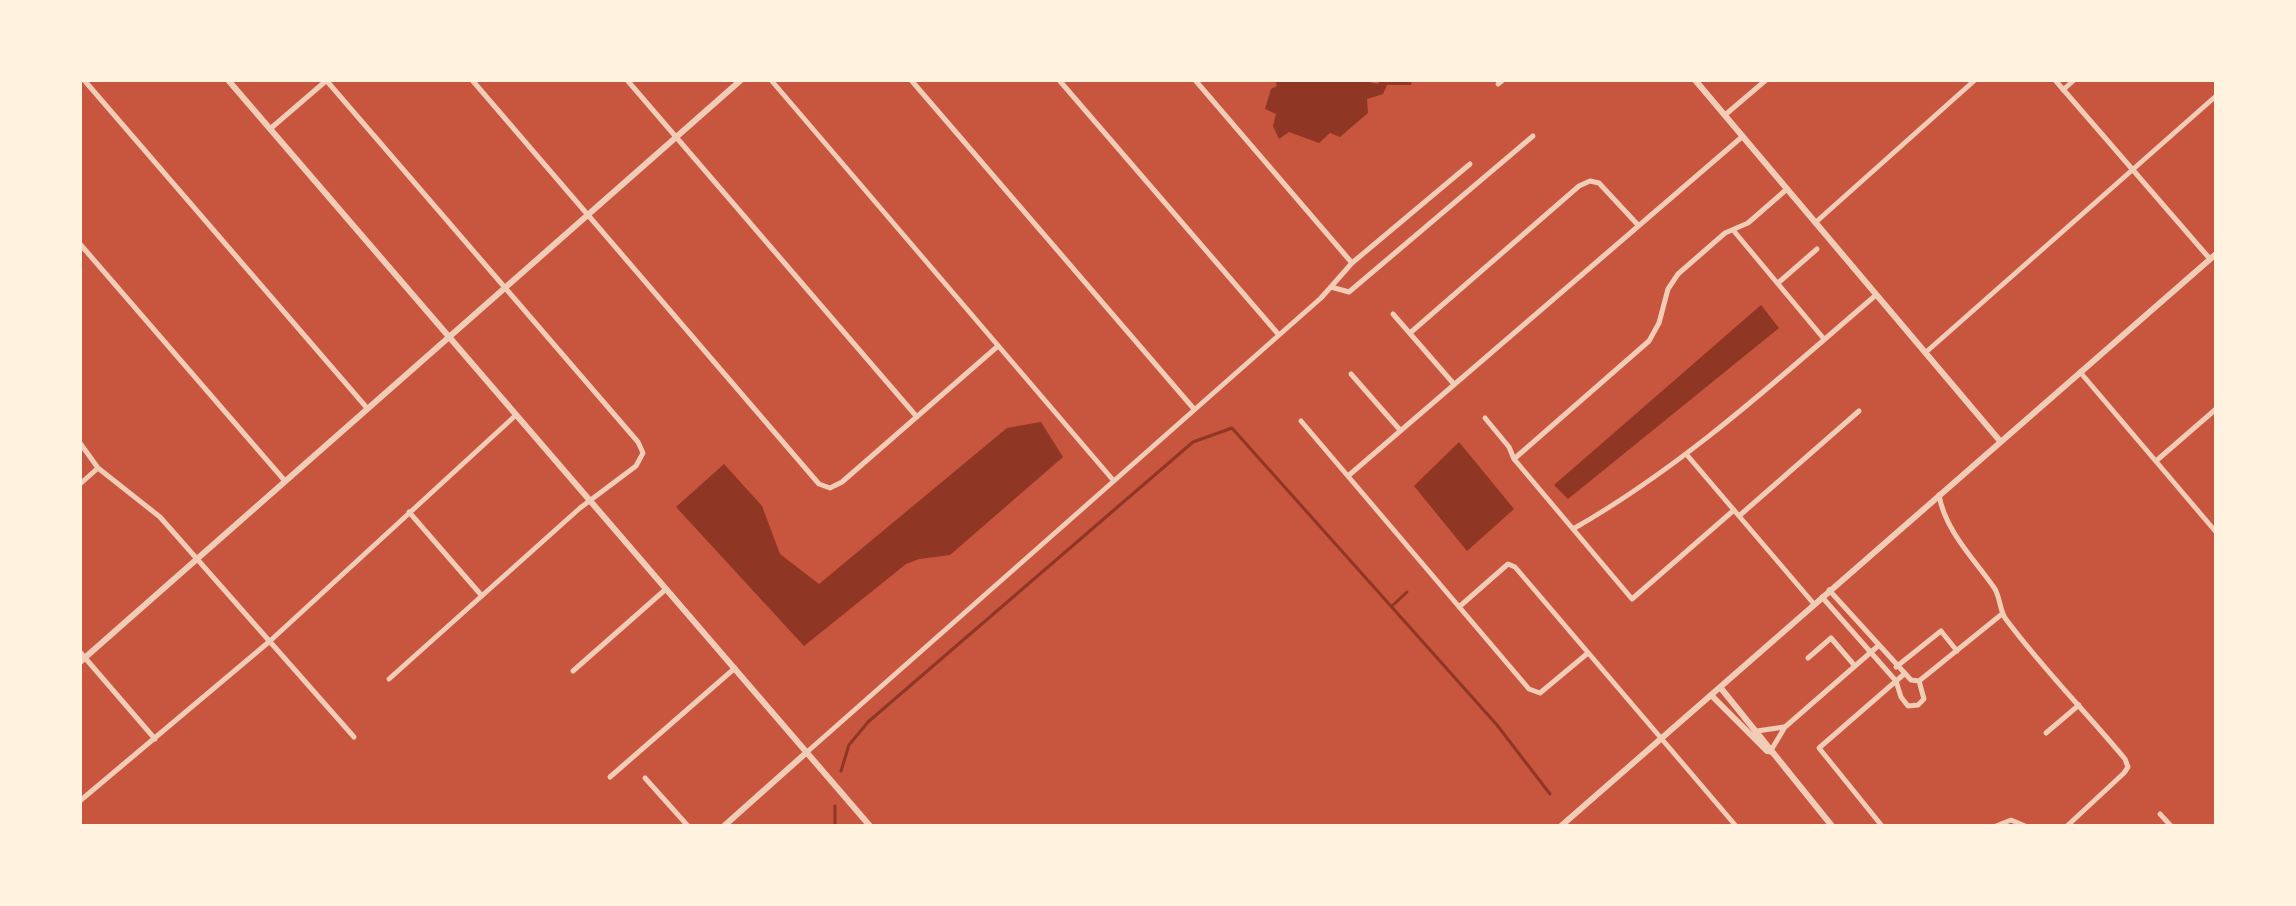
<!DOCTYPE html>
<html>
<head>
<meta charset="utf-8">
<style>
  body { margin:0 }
  #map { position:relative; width:2296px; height:906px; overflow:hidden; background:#c8553d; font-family:"Source Sans 3",sans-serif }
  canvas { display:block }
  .frame { position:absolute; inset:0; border:82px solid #fff3e0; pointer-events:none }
</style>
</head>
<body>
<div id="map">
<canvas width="2296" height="906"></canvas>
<div class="frame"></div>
</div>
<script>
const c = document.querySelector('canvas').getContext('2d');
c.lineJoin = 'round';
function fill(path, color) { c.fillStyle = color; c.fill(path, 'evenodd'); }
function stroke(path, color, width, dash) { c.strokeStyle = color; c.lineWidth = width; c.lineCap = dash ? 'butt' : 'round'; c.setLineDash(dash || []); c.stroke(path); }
fill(new Path2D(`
  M1275 80H1360L1378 84 1380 80H1412L1411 85H1387L1383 94 1367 99 1368 113 1340 137 1330 133 1319 143 1289 132 1279 139 1273 126 1276 114 1265 109 1271 89 1277 86Z
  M1761 305 1779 328 1568 499 1554 485Z
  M1041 422 1063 457 950 555 919 559 906 564 804 646 676 507 724 464 762 506 780 554 819 584 1007 428Z
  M1459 442 1514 509 1467 551 1414 486Z`), '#8f3625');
stroke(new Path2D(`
  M1392 606 1407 592
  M841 771 849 745 868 722 1193 442 1232 428 1497 725 1550 794
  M835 826V806`), '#8f3625', 3);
stroke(new Path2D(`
  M84 80 367 408
  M326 80 638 442 643 453 636 466 580 508 389 679
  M472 80 819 484 830 488 842 482 998 346
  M627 80 917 417
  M771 80 1113 480
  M911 80 1194 409
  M1059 80 1279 335
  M1195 80 1352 263
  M2055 80 2210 259
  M1498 84 1503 80
  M2063 90 2074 80
  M1725 115 1766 80
  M270 129 327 80
  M1816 222 1975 80
  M1733 230 1824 339
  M80 244 285 481
  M1778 283 1817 249
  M1331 287 1349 292 1533 136
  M1393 314 1453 383
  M1410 333 1579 186 1590 181 1599 183 1638 225
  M1925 353 2216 96
  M2080 372 2216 532
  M1351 374 1400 430
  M1485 418 1509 447 1514 459 1632 599 1734 510
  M1301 421 1529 689 1540 693 1588 653
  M80 443 98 468 160 517 354 737
  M1687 455 1814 604
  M1514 459 1649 341 1659 323 1668 289 1678 274 1725 233 1748 223 1787 189
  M2156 461 2216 409
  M1348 476 1743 136
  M80 484 98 468
  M1939 495C1945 531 1975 560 1995 589 2000 598 2000 610 2005 618 2042 668 2086 712 2125 759L2128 767 2124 773 2067 826
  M409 512 482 596
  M1739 516 1859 411
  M1573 529C1684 466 1779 378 1876 295
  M1829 590 1911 680 1919 681 2002 614
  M1822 597 1896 681 1901 697 1908 706 1918 705 1924 699 1919 681
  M1459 607 1508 564 1515 567 1736 826
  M80 652 155 739
  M1808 658 1831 638 1855 666
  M1896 667 1941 631 1957 651
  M573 671 666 589
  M1757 731 1784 727
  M2046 733 2079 705
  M807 752 1321 298 1352 263 1470 164
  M1770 752 1785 727 1878 646
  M610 777 735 668
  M645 778 688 826
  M81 800 270 641 516 415
  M2160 814 2171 826
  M1882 826 1819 748 1903 675
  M1996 826 2011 820 2025 826`), '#f1ccb7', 5);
stroke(new Path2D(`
  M228 80 870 826
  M1695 80 2000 441
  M80 662 741 80
  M1720 687 1832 826
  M1711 695 1767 751
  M724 826 807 752
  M1561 826 2216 254`), '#f1ccb7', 6);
</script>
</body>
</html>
